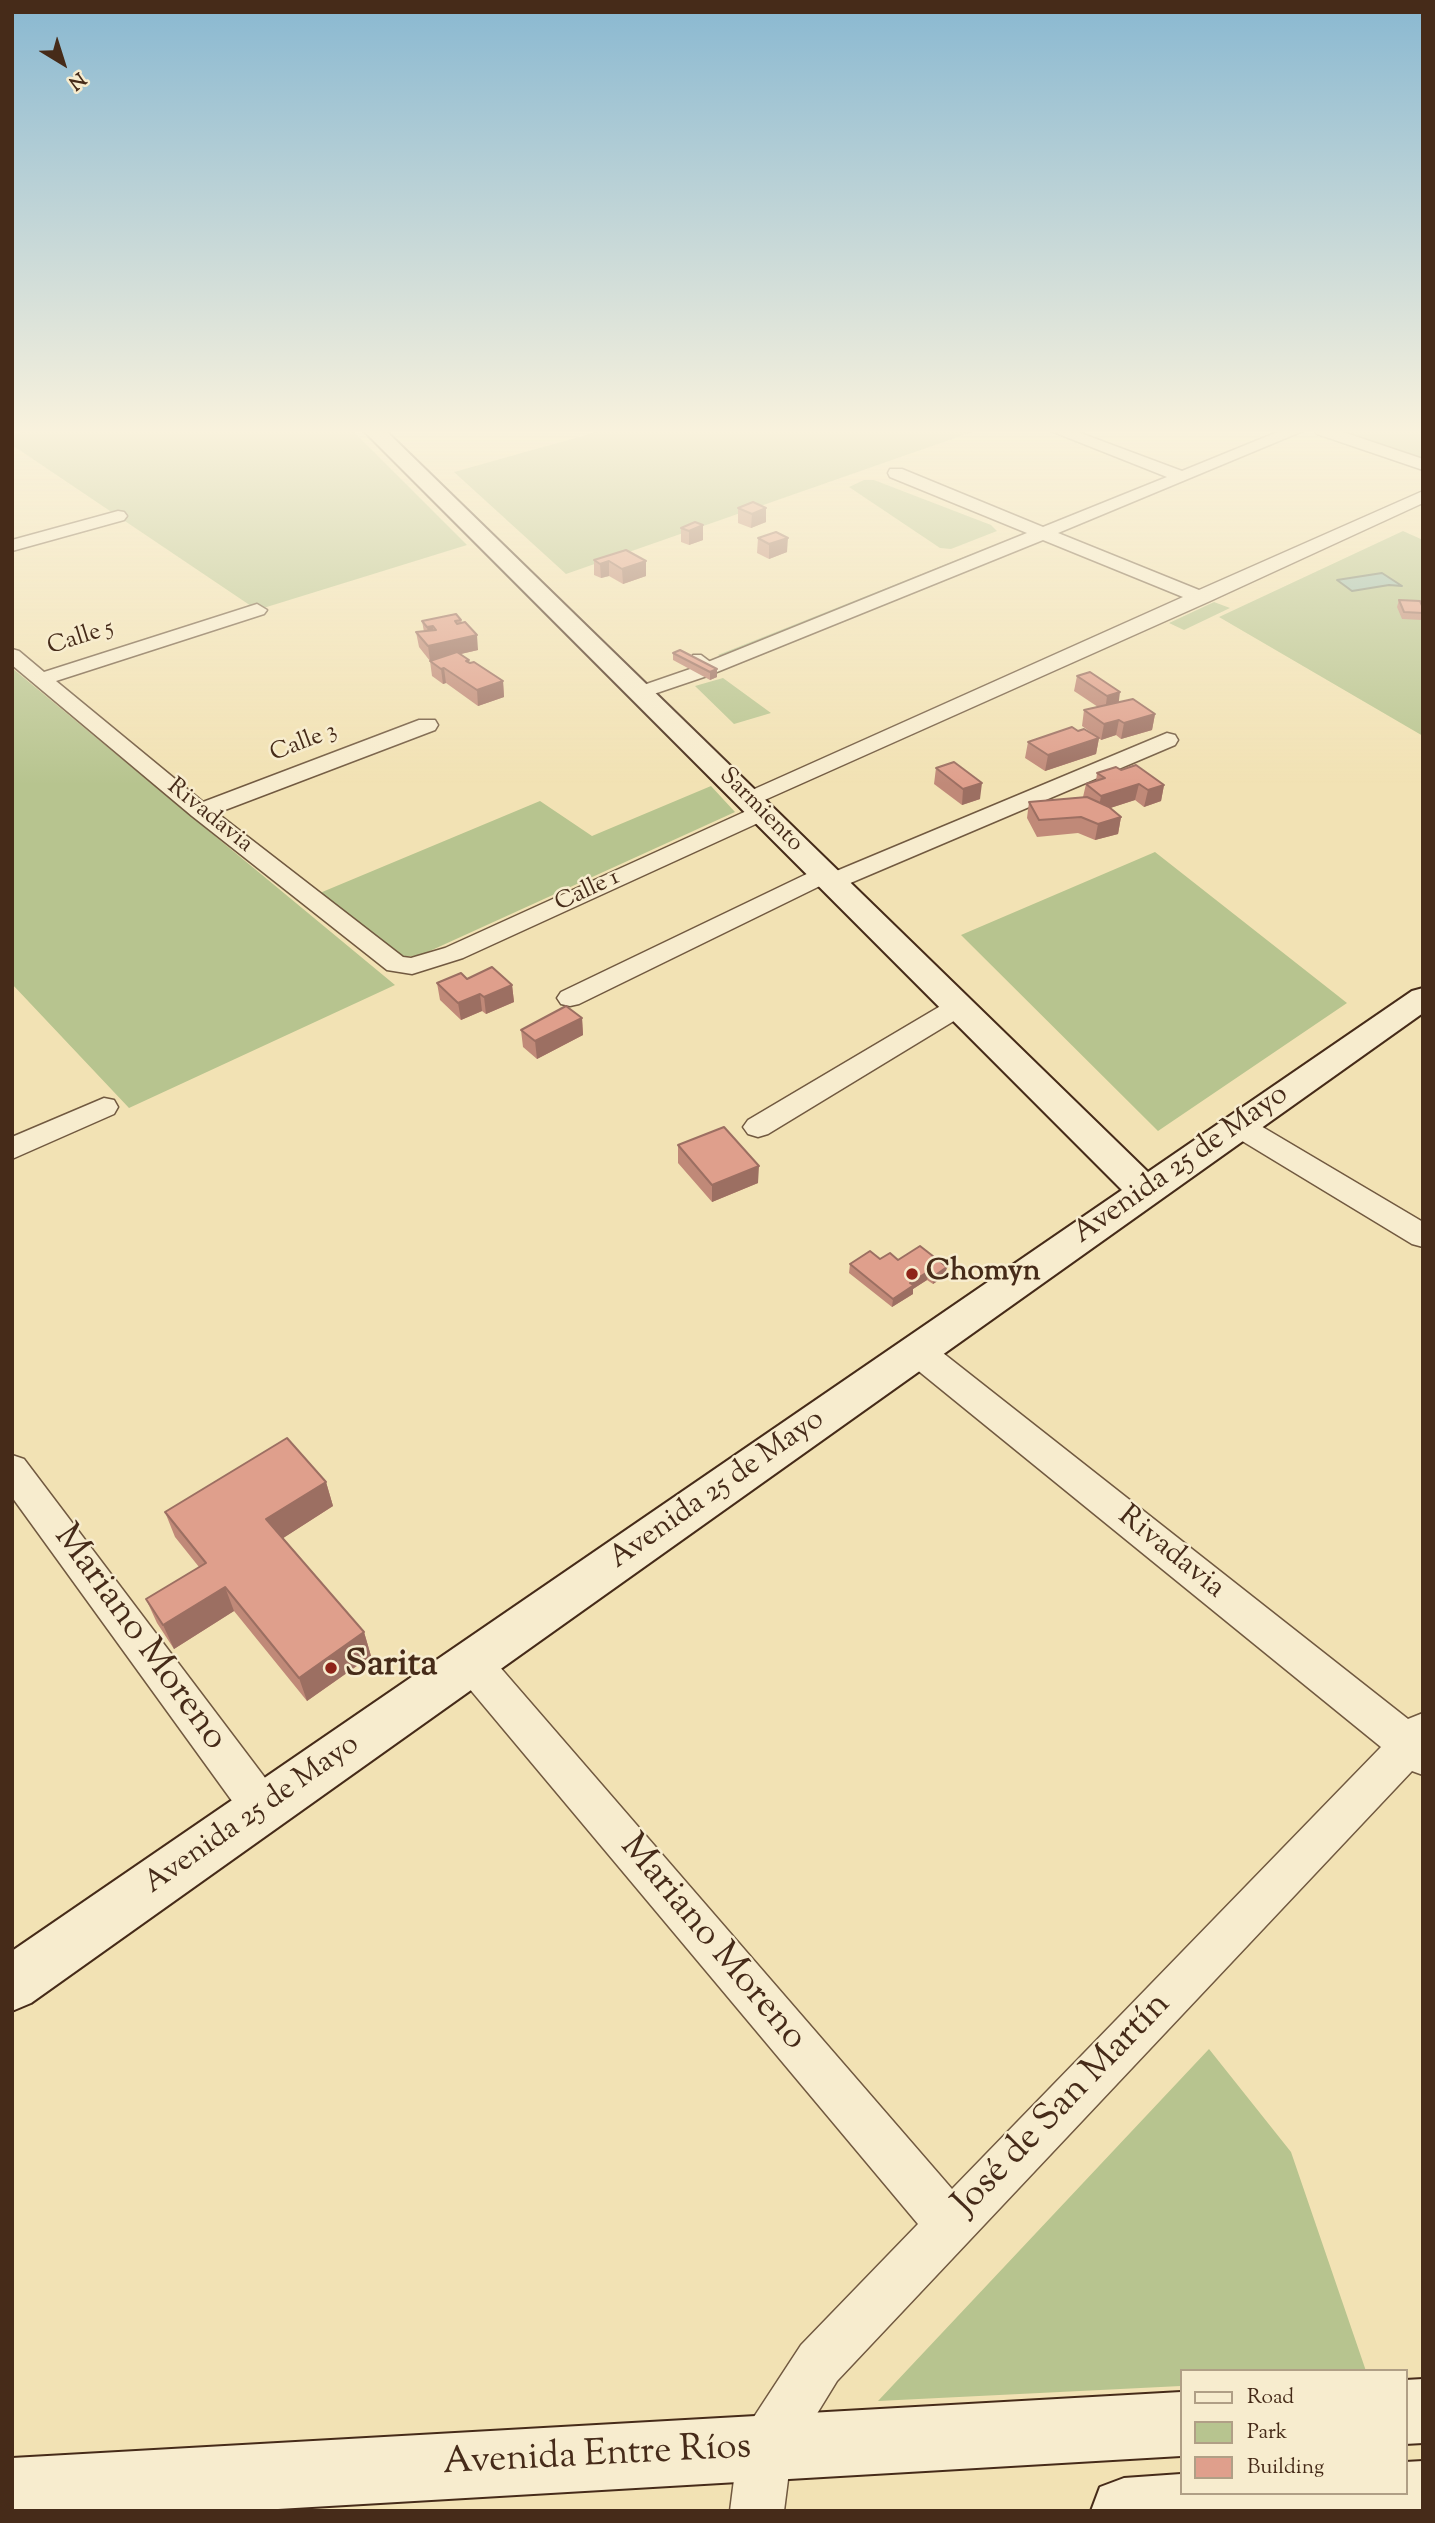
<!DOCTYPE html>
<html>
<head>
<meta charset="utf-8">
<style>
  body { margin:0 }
  #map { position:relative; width:1435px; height:2523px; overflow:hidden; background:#f2e2b4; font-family:"Sorts Mill Goudy",serif }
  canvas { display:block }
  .frame { position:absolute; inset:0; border:14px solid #462b19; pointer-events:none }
  .legend { position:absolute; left:1180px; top:2369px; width:228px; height:126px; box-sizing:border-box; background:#f7ecce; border:2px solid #b09f86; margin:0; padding:9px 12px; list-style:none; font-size:21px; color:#462b19 }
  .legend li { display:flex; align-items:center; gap:14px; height:35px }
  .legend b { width:35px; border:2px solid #b09f86 }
  .north { position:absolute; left:28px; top:28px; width:70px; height:70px; -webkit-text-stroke:5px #f7ecce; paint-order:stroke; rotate:142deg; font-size:19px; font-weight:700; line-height:28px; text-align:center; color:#462b19 }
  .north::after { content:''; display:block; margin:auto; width:24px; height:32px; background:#462b19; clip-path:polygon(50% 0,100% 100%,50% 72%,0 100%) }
</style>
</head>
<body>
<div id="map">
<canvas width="1435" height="2523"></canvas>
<div class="frame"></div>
<ul class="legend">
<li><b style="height:9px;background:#f7ecce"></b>Road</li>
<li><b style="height:19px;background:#b7c48f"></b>Park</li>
<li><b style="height:19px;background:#df9f8c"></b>Building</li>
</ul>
<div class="north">N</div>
</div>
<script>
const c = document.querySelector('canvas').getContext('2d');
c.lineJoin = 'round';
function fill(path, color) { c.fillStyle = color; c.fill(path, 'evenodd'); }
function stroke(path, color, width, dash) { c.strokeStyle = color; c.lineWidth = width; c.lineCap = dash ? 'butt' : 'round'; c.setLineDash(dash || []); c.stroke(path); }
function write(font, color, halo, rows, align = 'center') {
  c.font = font + ' "Sorts Mill Goudy",serif'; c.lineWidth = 5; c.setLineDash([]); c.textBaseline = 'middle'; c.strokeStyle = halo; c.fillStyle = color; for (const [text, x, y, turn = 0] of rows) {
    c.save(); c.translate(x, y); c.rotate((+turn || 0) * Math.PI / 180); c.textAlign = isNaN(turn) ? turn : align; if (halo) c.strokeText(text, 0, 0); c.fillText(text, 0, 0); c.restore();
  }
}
fill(new Path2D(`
  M28 431H353L467 545 257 610 12 445V435Z
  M600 431H975L566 574 454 472Z
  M1332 431H1423V462Z
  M864 480H874L991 525 997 531 951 549 940 548 849 487Z
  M1403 531 1423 540V736L1219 617Z
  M1017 536 1021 537 721 657 718 655Z
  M1214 602 1230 608 1184 630 1169 623Z
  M12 668 395 985 129 1108 12 984Z
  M723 678 771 713 734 724 695 686Z
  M711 786 735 812 421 955 402 957 315 895 540 801 592 836Z
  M1155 852 1347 1003 1158 1131 961 935Z
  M1209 2049 1291 2152 1366 2371H1181V2386L878 2401Z`), '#b7c48f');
const water = new Path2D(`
  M1382 573 1402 586 1389 585 1352 591 1337 580Z`);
fill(water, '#9bbdaf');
stroke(water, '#798373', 2);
const lane = new Path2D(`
  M693 655H701L717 667 708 669 693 659Z`);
const street = new Path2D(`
  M1051 431H1075L1182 471 1280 431H1303L1058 533 1199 590 1423 491V503L1208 602 749 807 741 805 738 800 741 795 1183 597 1043 540 707 676 639 699 632 697 629 693 632 689 693 668 1027 533 890 477 888 473 890 469H902L1043 527 1167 477Z
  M1315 431H1340L1423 459V470L1317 434Z
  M118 511 124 512 127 516 124 520 12 551V540Z
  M257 604 267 610 264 614 56 681 203 802 419 720H435L438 725 435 730 217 813 403 957 411 958 445 948 753 808H769L773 813 769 818 463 958 412 974 387 970 192 816 12 665V649L19 651 44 672Z
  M1167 733 1175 735 1178 740 1175 745 841 887 832 889 822 885 579 1004 570 1006 561 1004 557 998 561 992 815 870 824 868 834 872Z
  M958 999 967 1001 971 1007 967 1013 768 1134 758 1137 748 1134 743 1127 748 1120 949 1001Z
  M104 1098 114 1100 118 1107 114 1114 12 1159V1137Z
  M1239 1116 1249 1119 1423 1222V1247L1412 1244 1229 1133 1225 1126 1229 1119Z
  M917 1338 929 1342 1408 1719 1423 1713V1775L1412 1771 837 2381 791 2456 784 2511H730L738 2448 746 2429 801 2345 918 2224 458 1675 453 1663 458 1651 472 1646 486 1651 952 2189 1381 1747 905 1360 900 1351 905 1342Z
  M12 1455 24 1459 278 1795 284 1809 278 1823 263 1829 248 1823 12 1497Z`);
const secondary = new Path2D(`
  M364 431H386L1148 1172 1412 991 1423 988V1013L31 2003 12 2011V1951L1122 1190Z
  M1423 2379V2443L1405 2444V2380Z
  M1181 2392V2456L244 2511H12V2458Z
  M1423 2461V2511H1091L1100 2487 1124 2478 1181 2474V2493H1405V2462Z`);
stroke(lane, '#715940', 3);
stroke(street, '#715940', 3);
stroke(secondary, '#462b19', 4);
fill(lane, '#f7ecce');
fill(street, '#f7ecce');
fill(secondary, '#f7ecce');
fill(new Path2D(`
  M753 502 766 522 751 528 738 523V508Z
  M695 522 703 540 689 545 681 542V528Z
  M758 538 787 552 769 559 757 553Z
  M626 550 646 576 623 584 609 576 601 578 594 575V560Z
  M1399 600 1423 608 1422 620 1402 619 1397 607Z
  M461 620 462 623 478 650 461 654 469 660V663L503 681 504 697 478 706 446 683 443 684 432 676 430 661 419 647 416 632H424L422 621Z
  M680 650 717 677 710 680 673 660V653Z
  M1077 676 1119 702 1155 714 1152 730 1121 739 1116 735 1101 740 1099 738 1096 754 1045 771 1025 758 1028 742 1078 731 1096 736 1082 726 1084 710 1098 707 1074 691Z
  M936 768 980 799 962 805 934 784Z
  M1121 770 1164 785 1161 801 1144 807 1135 800 1110 808 1121 817 1118 834 1095 840 1078 833 1037 837 1027 818 1029 802 1083 797 1086 784 1096 781 1097 773Z
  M467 979 512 985 514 1002 486 1014 482 1011 461 1020 440 1000 437 983Z
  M582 1018 583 1035 537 1059 523 1047 521 1030Z
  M678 1145 758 1183 712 1202 678 1163Z
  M880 1259 898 1260 945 1276 933 1284 927 1280 913 1289V1294L892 1307 849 1273 850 1264Z
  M326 1482 333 1506 283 1538 364 1632 371 1656 307 1701 234 1611 174 1649 157 1623 146 1599 199 1567 175 1537 165 1512Z`), '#c08978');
fill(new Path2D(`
  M766 508V522L751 528 752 514Z
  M703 525V540L689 545V531Z
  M788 538 787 552 769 559V544Z
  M609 561V576L601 578 600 564Z
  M646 561V576L623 584 622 569Z
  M433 626 435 641 429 642 427 627Z
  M477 635 478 650 430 661 428 646Z
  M444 668 446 683 443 684 441 669Z
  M717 669V677L710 680V672Z
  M503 681 504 697 478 706 477 690Z
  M1120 692 1118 708 1105 712 1107 696Z
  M1155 714 1152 730 1121 739 1124 723Z
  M1119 720 1116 735 1101 740 1104 724Z
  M1099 738 1096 754 1045 771 1048 755Z
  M982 783 980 799 962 805 963 789Z
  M1139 784 1135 800 1098 812 1101 796Z
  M1164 785 1161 801 1144 807 1148 790Z
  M1121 817 1118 834 1095 840 1098 824Z
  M512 985 514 1002 486 1014 484 997Z
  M480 994 482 1011 461 1020 458 1003Z
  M582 1018 583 1035 537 1059 535 1041Z
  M759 1166 758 1183 712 1202V1185Z
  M947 1267 945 1276 933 1284 934 1276Z
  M929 1271 927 1280 913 1289V1294L892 1307 893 1299 910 1283Z
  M326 1482 333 1506 274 1544 266 1519Z
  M225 1587 234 1611 174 1649 163 1625Z
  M364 1632 371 1656 307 1701 299 1678Z`), '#9c6f62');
const building = new Path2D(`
  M753 502 766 508 752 514 738 508Z
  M695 522 703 525 689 531 681 528Z
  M776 532 788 538 769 544 758 538Z
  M626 550 646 561 622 569 609 561 600 564 594 560Z
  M1399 600 1420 601 1423 608V613L1404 612Z
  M456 614 461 620 455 621 457 624 465 622 477 635 428 646 416 632 436 630 433 626 427 627 422 621Z
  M680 650 717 669 710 672 673 653Z
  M457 652 469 660 466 661 470 663 474 662 503 681 477 690 444 668 441 669 430 661Z
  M1090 672 1120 692 1107 696 1077 676Z
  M1133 699 1155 714 1124 723 1119 720 1104 724 1084 710Z
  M1072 727 1078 731 1084 729 1099 738 1048 755 1028 742Z
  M954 762 982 783 963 789 936 768Z
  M1136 765 1164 785 1148 790 1139 784 1101 796 1086 784 1105 778 1097 773 1116 767 1121 770Z
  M1087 797 1109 807 1121 817 1098 824 1081 817 1039 820 1029 802Z
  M492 967 512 985 484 997 480 994 458 1003 437 983 461 973 467 979Z
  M566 1006 582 1018 535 1041 521 1030Z
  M724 1127 759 1166 712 1185 678 1145Z
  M920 1246 947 1267 934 1276 929 1271 910 1283 914 1285 893 1299 850 1264 870 1251 880 1259 890 1253 898 1260Z
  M287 1438 326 1482 266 1519 364 1632 299 1678 225 1587 163 1625 146 1599 206 1563 165 1512Z`);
fill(building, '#df9f8c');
stroke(building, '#9c6f62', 2);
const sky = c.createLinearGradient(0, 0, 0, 785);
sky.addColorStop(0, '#89b8d1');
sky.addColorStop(0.55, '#f9f2dd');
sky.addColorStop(1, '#f9f2dd00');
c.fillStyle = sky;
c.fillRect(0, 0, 1435, 785);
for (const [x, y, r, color] of [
  [912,1274,7,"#8f2418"],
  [331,1668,7,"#8f2418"]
]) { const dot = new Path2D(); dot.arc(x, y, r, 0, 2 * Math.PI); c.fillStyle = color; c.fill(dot); stroke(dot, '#f7ecce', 2.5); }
write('24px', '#462b19', '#f7ecce', [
  ["Calle 5",81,639,-18],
  ["Calle 3",304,744,-21],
  ["Sarmiento",760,811,45],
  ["Rivadavia",209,817,39],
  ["Calle 1",588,892,-25]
]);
write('30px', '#462b19', '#f7ecce', [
  ["Avenida 25 de Mayo",1182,1166,-35],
  ["Avenida 25 de Mayo",718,1491,-35],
  ["Rivadavia",1170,1554,39],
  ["Avenida 25 de Mayo",253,1816,-35]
]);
write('bold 30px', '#462b19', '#f7ecce', [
  ["Chomyn",926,1274]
], 'left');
write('37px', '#462b19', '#f7ecce', [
  ["Mariano Moreno",138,1639,54],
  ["Mariano Moreno",711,1944,50],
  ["José de San Martín",1064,2106,-46],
  ["Avenida Entre Ríos",597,2458,-3]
]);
write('bold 37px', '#462b19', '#f7ecce', [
  ["Sarita",345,1668]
], 'left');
</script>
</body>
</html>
